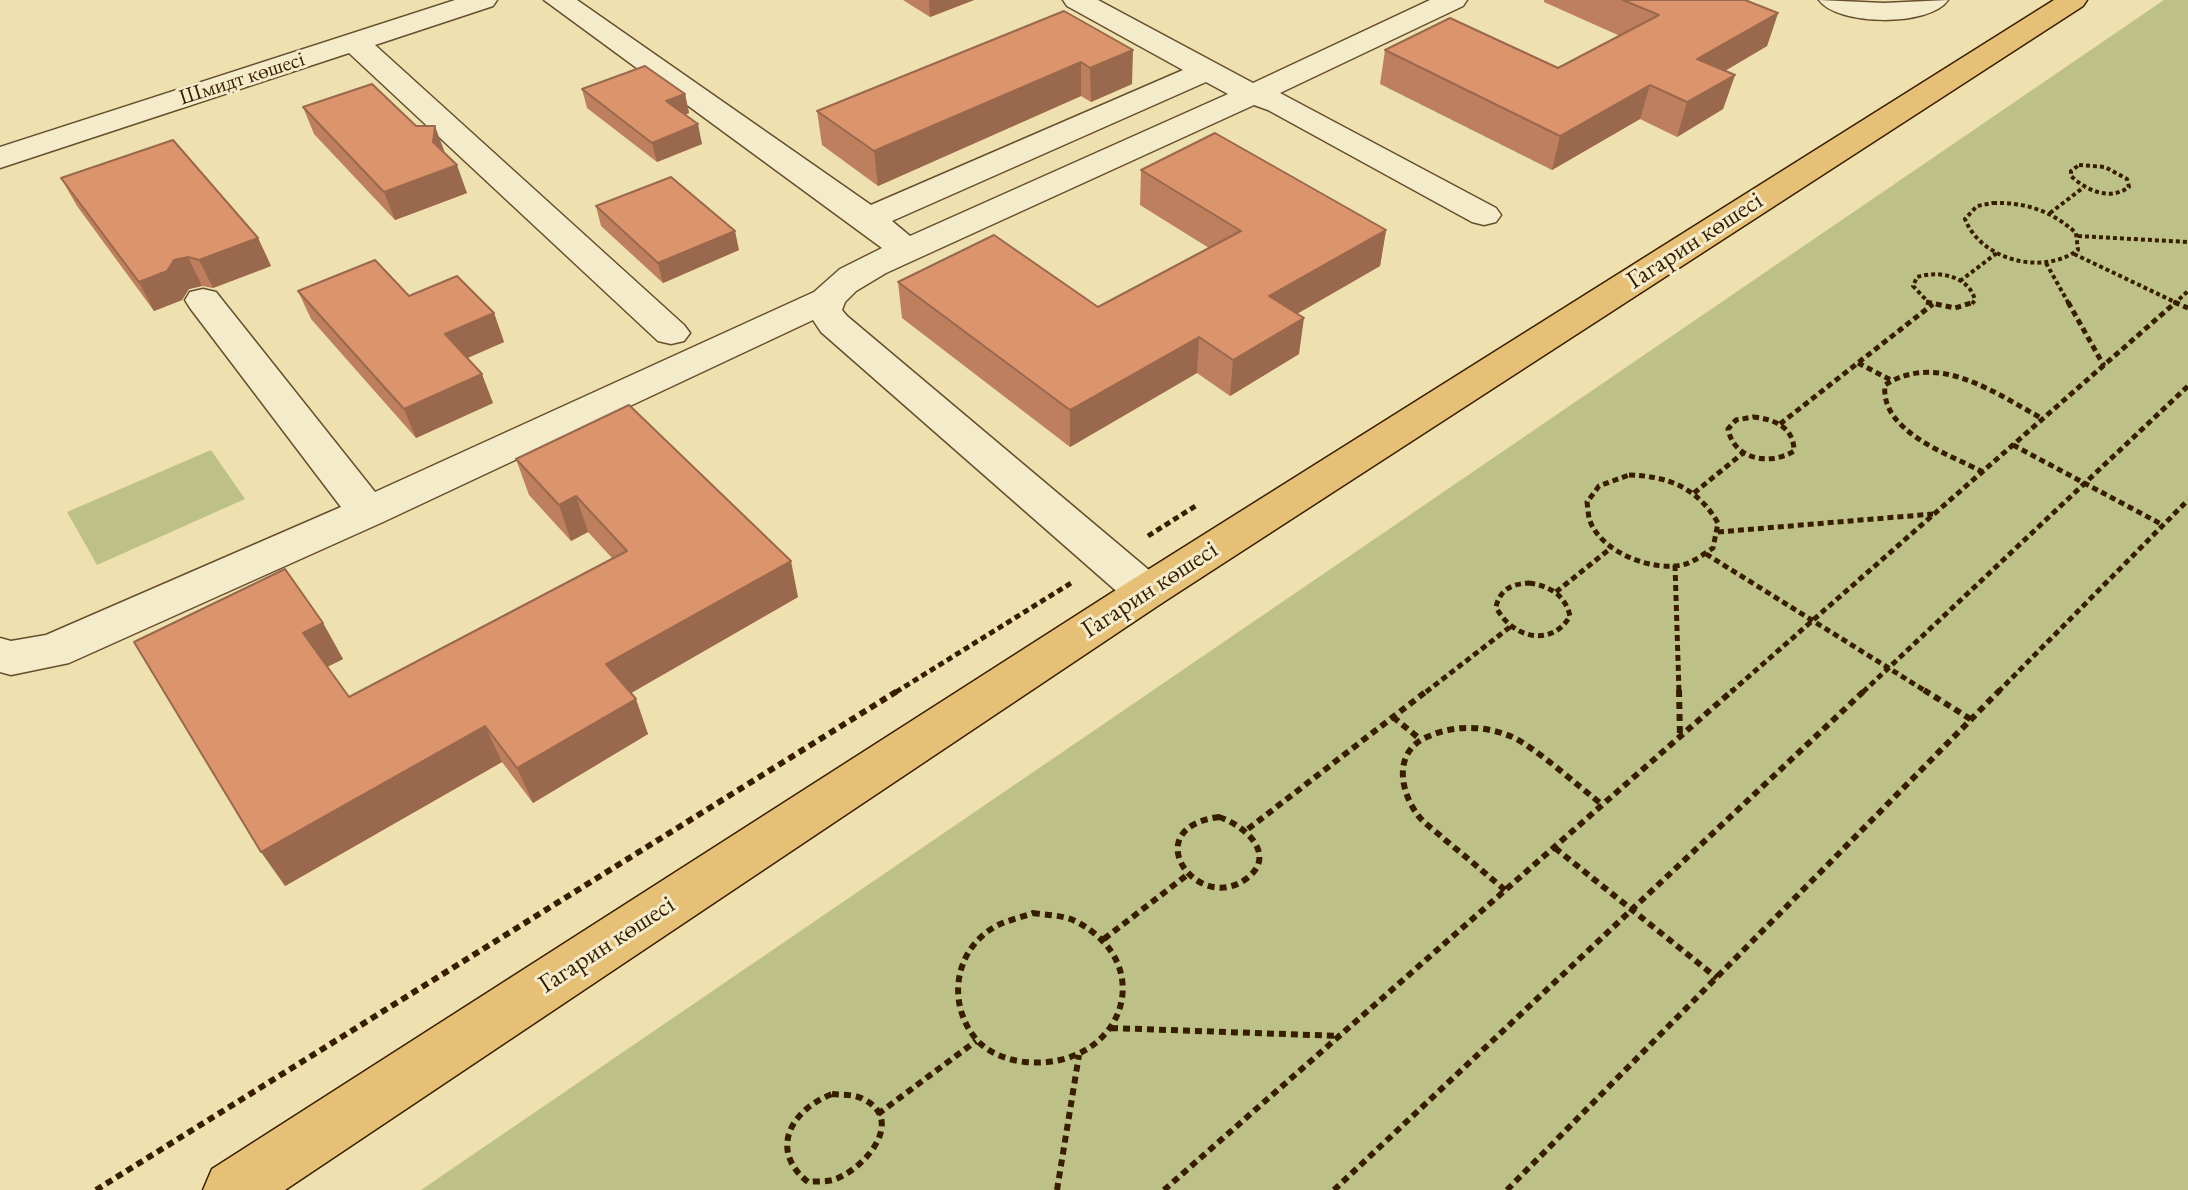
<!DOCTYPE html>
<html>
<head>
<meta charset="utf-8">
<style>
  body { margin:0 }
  canvas { display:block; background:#eee0af }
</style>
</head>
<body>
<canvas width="2188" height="1190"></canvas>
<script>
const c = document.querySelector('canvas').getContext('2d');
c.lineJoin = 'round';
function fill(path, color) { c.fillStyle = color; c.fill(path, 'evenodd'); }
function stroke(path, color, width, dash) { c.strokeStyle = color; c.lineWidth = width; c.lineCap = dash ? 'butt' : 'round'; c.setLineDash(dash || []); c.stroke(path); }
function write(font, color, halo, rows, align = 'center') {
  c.font = font + ' "EB Garamond",serif'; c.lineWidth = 6; c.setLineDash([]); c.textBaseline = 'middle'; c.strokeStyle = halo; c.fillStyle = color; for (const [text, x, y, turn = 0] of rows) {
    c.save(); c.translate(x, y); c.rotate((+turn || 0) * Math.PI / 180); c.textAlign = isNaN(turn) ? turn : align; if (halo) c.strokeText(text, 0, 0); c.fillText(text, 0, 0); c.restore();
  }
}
fill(new Path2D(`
  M2164 0H2188V1190H421Z
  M211 450 245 499 97 565 67 512Z`), '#bec187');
const minor = new Path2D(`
  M455 0H497L493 6 375 45 684 325 690 333 684 341 671 344 658 341 349 53 0 168V147Z
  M544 0H577L871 205 1183 70 1067 6 1063 0H1098L1253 83 1430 0H1467L1463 6 1280 93 1496 208 1501 215 1496 222 1484 225 1472 222 1268 110 1254 105 886 273 856 291 845 302 842 310 847 316 1162 581 1168 592 1162 603 1146 608 1130 603 821 332 813 320 383 522 69 663 11 675 0 672V638L11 641 46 635 341 507 190 308 185 300 190 292 203 289 216 292 375 492 814 292 840 269 882 248ZM1206 82 1228 94 910 236 892 221Z
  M1819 0 1884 3 1948 0C1930 27 1837 26 1819 0Z`);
const major = new Path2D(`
  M2054 0H2087L2083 6 1162 603 285 1190H203L212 1169 1130 581Z`);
stroke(minor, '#664e2c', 3);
stroke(major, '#381e01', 3);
stroke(new Path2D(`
  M2079 165 2105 167 2127 179 2129 187C2110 201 2087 191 2071 176V171Z
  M1993 203C2025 202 2052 211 2076 233L2078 250C2042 276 1981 260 1965 219L1977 206Z
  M2050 213 2084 187
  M2078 236 2188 242
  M2074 254 2179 304
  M2046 263 2069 304
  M1960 281 1997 253
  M1930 304 1913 286 1917 277C1939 270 1969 276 1975 300L1972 304
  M2174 304 2188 291`), '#381e01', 4, [4, 3]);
stroke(new Path2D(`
  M1926 302 1955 308 1974 302
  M2068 302 2104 366
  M2174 302 2188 308
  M1858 363 1891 380
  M1753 417C1774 419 1794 427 1794 451 1770 466 1734 460 1728 429L1736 420Z
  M1780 424 1933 304
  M2013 445 2163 525
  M1983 472C1949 454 1880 432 1885 385 1938 351 1995 393 2043 419
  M1629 475C1668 476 1698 488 1718 523L1713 548C1705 553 1695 561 1686 564 1654 573 1602 553 1590 521 1588 516 1588 508 1587 502L1599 486Z
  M1694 493 1743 453
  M1718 532 1933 514
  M1148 536 1197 505
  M1706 554 1927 692
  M1675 565 1679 692
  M1529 583C1550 586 1565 595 1570 616 1551 649 1511 637 1496 607 1500 589 1512 584 1529 583Z
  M1556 592 1611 548
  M896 692 1071 583
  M1426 692 1510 627
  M1731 692 2176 302
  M1863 692 2188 386
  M1998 692 2188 500`), '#381e01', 5, [6, 4]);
stroke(new Path2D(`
  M1679 690 1680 737
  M1924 690 1972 720
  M1393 717 1420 739
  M1219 817C1244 825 1279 855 1246 879 1197 915 1135 828 1219 817Z
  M1248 829 1428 690
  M1555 848 1717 978
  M1505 890C1485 873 1465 856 1444 839 1436 831 1424 824 1417 814 1399 789 1394 751 1427 737 1453 725 1483 725 1510 736 1533 745 1580 788 1603 805
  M1033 913C1046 915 1063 915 1075 921 1162 965 1121 1071 1025 1062 1007 1060 988 1053 976 1039 946 1003 954 948 998 925 1009 920 1022 917 1033 913Z
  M1104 939 1187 875
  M1111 1028 1340 1036
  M832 1094C842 1095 854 1094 863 1099 907 1120 864 1170 833 1180 825 1182 816 1181 808 1182 768 1150 791 1110 832 1094Z
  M878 1114 976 1041
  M96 1190 899 690
  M1057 1190 1079 1055
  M1164 1190 1733 690
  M1334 1190 1865 690
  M1507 1190 2000 690`), '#381e01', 6, [7, 5]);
fill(minor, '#f4ebcb');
fill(major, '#e7c078');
fill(new Path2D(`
  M903 0H974L930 17Z
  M1544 0H1745L1778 13 1767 46 1725 71 1735 75 1723 109 1677 137 1640 119 1552 170 1380 84 1385 50 1558 68 1620 36 1544 2Z
  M1064 11 1132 84 1091 102 1081 96 878 186 822 145 817 111Z
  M582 89 685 94 689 113 685 115 702 144 657 162 587 108Z
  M303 107 444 152 467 193 395 220 314 134Z
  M1141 170 1386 230 1380 266 1297 314 1299 354 1230 396 1197 373 1070 447 902 318 898 282 1098 307 1209 248 1140 205Z
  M61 178 258 238 271 266 213 288 202 286 189 289 182 300 154 311 77 206Z
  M596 206 739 250 663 283 601 226Z
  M298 291 409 296 494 313 504 342 467 358 493 403 416 438 311 319Z
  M516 459 798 597 631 693 648 734 533 803 502 762 285 886 323 623 343 659 327 667 349 697 612 558 588 532 571 541 529 495Z`), '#bd7f5e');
fill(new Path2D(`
  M929 0H974L930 17Z
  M1778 13 1767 46 1687 93 1697 59Z
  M1133 50 1132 84 1091 102 1090 68Z
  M1081 62V96L878 186 874 151Z
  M1735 75 1723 109 1677 137 1687 102Z
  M1650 85 1640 119 1552 170 1560 136Z
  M685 94 689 113 670 120 666 101Z
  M698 124 702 144 657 162 652 143Z
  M435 126 445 153 433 142Z
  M457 165 467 193 395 220 384 192Z
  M1386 230 1380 266 1265 332 1269 296Z
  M735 231 739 250 663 283 658 263Z
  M258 238 271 266 213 288 199 260Z
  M188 257 202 286 189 289 182 300 154 311 139 282 174 260Z
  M494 313 504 342 456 363 445 334Z
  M1304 318 1299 354 1230 396 1233 360Z
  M1199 337 1197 373 1070 447V410Z
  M482 374 493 403 416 438 404 409Z
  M576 496 588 532 571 541 559 505Z
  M791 561 798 597 619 700 606 664Z
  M323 623 343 659 323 669 303 633Z
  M636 699 648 734 533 803 517 768Z
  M485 726 502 762 285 886 261 852Z`), '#9a684c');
const building = new Path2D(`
  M1623 0H1745L1778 13 1697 59 1735 75 1687 102 1650 85 1560 136 1385 50 1450 18 1558 68 1659 15Z
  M1064 11 1133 50 1090 68 1081 62 874 151 817 111Z
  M645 66 685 94 666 101 698 124 652 143 582 89Z
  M372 84 416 126H435L433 142 457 165 384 192 303 107Z
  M1215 133 1386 230 1269 296 1304 318 1233 360 1199 337 1070 410 898 282 994 235 1098 307 1241 231 1141 170Z
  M173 140 258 238 199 260 188 257 174 260 167 271 139 282 61 178Z
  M671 177 735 231 658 263 596 206Z
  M375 260 409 296 457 276 494 313 445 334 482 374 404 409 298 291Z
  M629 405 791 561 606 664 636 699 517 768 485 726 261 852 134 642 285 569 323 623 303 633 349 697 627 551 576 496 559 505 516 459Z`);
fill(building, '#dc946d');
stroke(building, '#9a684c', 2);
write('22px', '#381e01', '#f4ebcb', [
  ["Шмидт көшесі",242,79,-18]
]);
write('26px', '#381e01', '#f4ebcb', [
  ["Гагарин көшесі",1695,241,-33],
  ["Гагарин көшесі",1150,590,-33],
  ["Гагарин көшесі",607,945,-33]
]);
</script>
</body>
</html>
